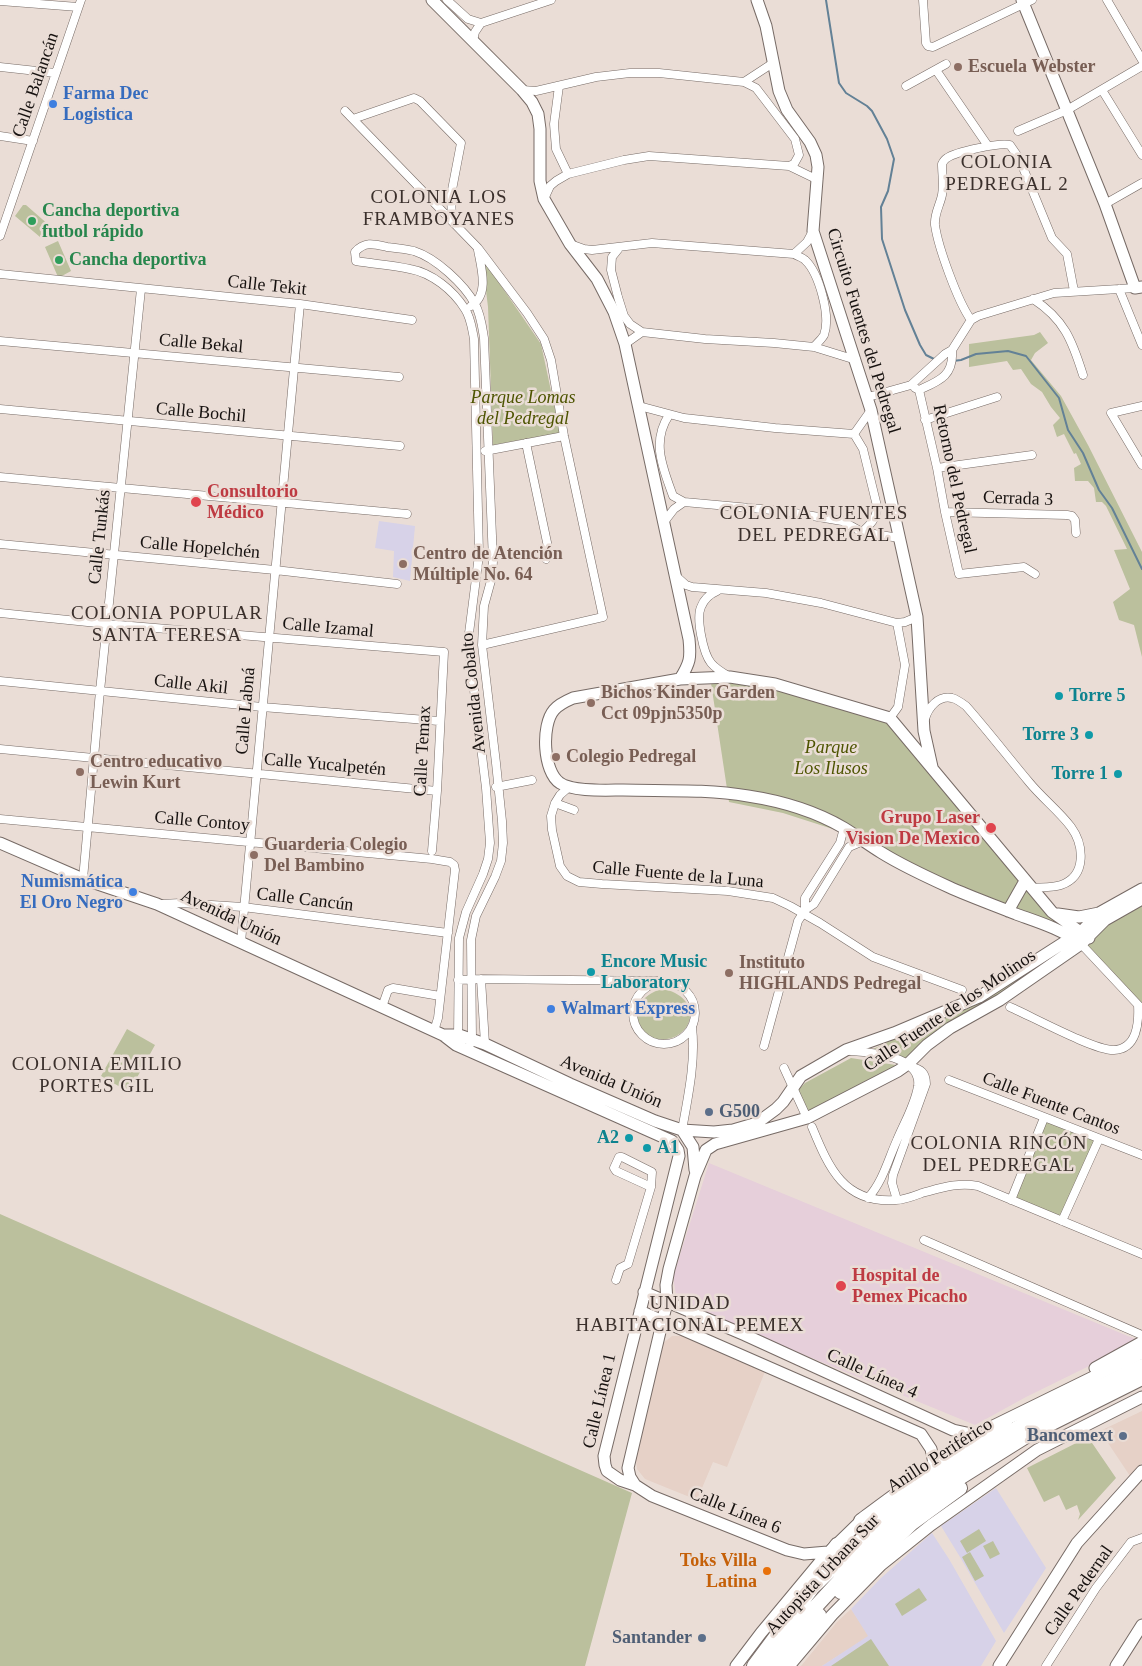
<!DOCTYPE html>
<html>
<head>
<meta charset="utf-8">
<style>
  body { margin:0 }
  canvas { display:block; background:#eaddd6 }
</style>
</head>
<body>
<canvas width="1142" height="1666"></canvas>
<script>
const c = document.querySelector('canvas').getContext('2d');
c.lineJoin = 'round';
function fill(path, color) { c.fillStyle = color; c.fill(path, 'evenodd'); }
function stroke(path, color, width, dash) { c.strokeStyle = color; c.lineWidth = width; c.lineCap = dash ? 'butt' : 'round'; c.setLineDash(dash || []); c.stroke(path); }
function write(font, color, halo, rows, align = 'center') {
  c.font = font + ' Georgia,serif'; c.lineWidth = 5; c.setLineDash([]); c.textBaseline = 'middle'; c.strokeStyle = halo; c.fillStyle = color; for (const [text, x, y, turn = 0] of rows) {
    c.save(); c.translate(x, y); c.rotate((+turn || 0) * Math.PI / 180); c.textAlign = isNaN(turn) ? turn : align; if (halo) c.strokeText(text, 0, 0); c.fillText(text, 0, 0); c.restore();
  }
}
fill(new Path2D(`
  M672 1336H691L766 1369 727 1467 713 1462 697 1500 645 1479 637 1469 636 1459 662 1344Z
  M1142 1411V1463L1130 1476 1100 1431Z
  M851 1609 869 1636 822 1666H801L837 1622Z`), '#e6d1c7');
fill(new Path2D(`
  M379 521 415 526 410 581 393 577 394 551 375 548Z
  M996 1488 1046 1568 1004 1633 960 1557 941 1526Z
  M932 1533 949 1559 996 1641 981 1666H822L868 1636 851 1609 881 1578Z`), '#d7d2e8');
fill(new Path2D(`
  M709 1163 1140 1341 1026 1397 975 1425 685 1306 676 1295 673 1277Z`), '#e6cfda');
fill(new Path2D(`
  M23 205H26L50 226 42 237H40L15 216Z
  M58 241 71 271 60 277H58L45 247Z
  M482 258 541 344 560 433 493 445 488 307Z
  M1040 332 1048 343 1035 353 1031 360 1061 396 1088 445 1142 552V657L1134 625 1119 620 1113 602 1130 589 1114 550 1127 549 1106 506 1102 502H1096L1094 488 1088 481H1075L1074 468 1081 464 1076 453 1074 454 1064 434 1057 437 1053 425 1060 418 1051 407 1042 392 1031 384 1021 369 1013 370 1007 361 969 367V344L1034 335Z
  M730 681 775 684 890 718 1024 881 1082 931 1008 911 839 831 783 813 729 802 711 683Z
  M1142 904V1006L1083 945 1107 922Z
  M1070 941 1073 946 908 1059 871 1050 932 1021Z
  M662 989C680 991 698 1007 687 1026 678 1041 655 1044 644 1032 627 1014 642 994 662 989Z
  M127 1029 155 1045 129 1092 101 1076Z
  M851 1058 902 1066 810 1116 798 1090 805 1083Z
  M1046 1121 1095 1140 1061 1218 1014 1199Z
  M0 1214 632 1493 585 1666H0Z
  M1088 1437 1116 1478 1078 1520 1080 1514 1077 1505 1066 1510 1059 1495 1044 1502 1027 1468Z
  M979 1529 986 1541 967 1553 960 1541Z
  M993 1541 1000 1554 990 1559 983 1546Z
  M970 1552 984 1576 975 1581 962 1557Z
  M919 1588 927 1600 902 1616 895 1604Z
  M871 1639 889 1666H831Z`), '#bbc09d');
stroke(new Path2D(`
  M826 0 839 83 846 93 867 106 872 111 887 139 894 159 888 191 881 207 882 239 905 310 920 345 926 355 934 359
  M953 361 961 360 976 354 1008 351 1026 356 1059 398 1068 430 1083 453 1099 490 1112 508 1142 569`), '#638196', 2);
const street = new Path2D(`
  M447 0 468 19 481 23
  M923 0 926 43 928 46 933 47 1032 0
  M1107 0 1142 60
  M0 1 78 7
  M473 41 475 32 481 23 551 0
  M0 67 55 73
  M936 70 988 146
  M744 82 756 88 766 101 795 139 799 155 794 164 789 166
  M559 86 554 124 556 149 568 174
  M906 86 946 64
  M522 90 536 91 596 77 630 73H659L744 82 773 63
  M1102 90 1142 155
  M345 111 478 248 527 313 544 339 551 360 564 436 603 617 482 645
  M353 119 414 98 420 101 461 143 451 195 452 221
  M1018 131 1067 110 1142 66
  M0 136 33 141
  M544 199 550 186 556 181 568 174 624 160 649 156 789 166 818 180
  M1105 204 1142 183
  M0 236 81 0
  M570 244 584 249 592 250 652 243 794 254 807 242 813 231
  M620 247 612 257 611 270 618 297 624 316 630 324 642 332 705 339 774 343 814 347 856 360
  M794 254C797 256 802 257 805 260 819 273 831 316 824 335 822 339 817 343 814 347
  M0 274 300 304 412 320
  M1119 289 1142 345
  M1033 299C1064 319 1072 340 1083 375
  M471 306C490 295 481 267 478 250
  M971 320C958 302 938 247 935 225 934 214 940 205 942 195 944 185 942 174 942 164 943 162 945 159 947 158 955 152 1001 142 1010 145L1019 158 1052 238 1067 254 1074 291
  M0 341 399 377
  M625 344 642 332
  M915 388 919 390C939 381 954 376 952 350
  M919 390 937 468 945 512 959 574 1024 567 1035 574
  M868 397 911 385 945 354 952 350 971 320 978 316 1054 293 1135 288
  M639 406 684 418 775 428 854 434 863 449 877 506C877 518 871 524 862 532
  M1142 406 1111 413 1142 465
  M0 409 400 446
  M669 415C651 442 663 468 673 496L684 502
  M925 420 997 397
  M854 434 871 410
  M526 443 548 547 546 559
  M485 451 564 436
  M937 468 1032 455
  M0 477 407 514
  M945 512 1067 515 1072 516 1075 520 1076 533
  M664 522 674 509 684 502 783 511 842 521 862 532 899 538
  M0 544 275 570 397 584
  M676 576 686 585 692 587 766 593 821 603 897 623 905 622 917 617
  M717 591C710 594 704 599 701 607 696 618 703 653 711 663 716 669 723 673 730 677
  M0 613 107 624 444 652 437 791 432 851
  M0 681 262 707 439 721
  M890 718 898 707 905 665 897 623
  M925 719C928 708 938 695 952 698 956 699 962 703 966 706 988 731 1008 757 1029 782 1042 798 1059 811 1071 827 1084 845 1087 876 1061 885 1052 888 1040 887 1031 888
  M0 749 437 791
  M496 787 532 780
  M569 787 560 795 555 803 551 816 552 830 560 866 567 876 579 882 602 884 728 891 773 898 790 906 820 923 873 957 962 990
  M555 803 574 810
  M0 819 432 859 450 862 454 865 455 870 438 1018 434 1031
  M83 879 100 691 141 289
  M162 904 180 903 243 907 448 933
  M805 910V898L840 843 844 828
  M241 942 300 304
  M1081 944 1141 1008
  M481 979 485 1044
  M458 980 481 979 661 981
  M633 1013a31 31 0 1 1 62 0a31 31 0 1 1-62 0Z
  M382 1007 388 990 393 988 440 996
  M1010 1007C1031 1016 1095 1051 1114 1050 1137 1049 1139 1023 1138 1005
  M458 1038 459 938 466 912 483 874 488 859 490 843 486 788 468 641 479 555 474 339C472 329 471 318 465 309 453 290 432 273 410 269 392 265 374 264 356 261L355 252C365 241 374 244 387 247 396 248 406 249 414 251 436 258 464 284 475 304 481 315 482 326 484 338L493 561 492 577 484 606 482 645 496 763 502 821 503 843 501 861 495 877 476 916 471 940 472 1039 468 1050
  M764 1046 798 921 805 910 814 904 849 847 863 841
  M851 1051C871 1052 922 1056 918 1086 915 1105 904 1123 897 1140 888 1160 883 1181 868 1198
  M784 1068 807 1118
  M949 1080 1142 1155
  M812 1127C829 1168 844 1204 896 1200 904 1200 914 1196 922 1193 941 1188 958 1182 978 1186L1142 1254
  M682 1130C688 1097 696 1060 692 1027
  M897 1200 892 1183 893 1175 926 1084C926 1073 921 1069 911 1067
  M1011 1200 1044 1118
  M1062 1221 1099 1139
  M924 1240 1142 1335
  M616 1280 620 1268 628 1264 651 1187 652 1172 622 1157H619L614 1168 616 1171 651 1187
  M1046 1666 1096 1588 1131 1542 1142 1538`);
const secondary = new Path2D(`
  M432 0 522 90 532 102 538 114 540 129V181L544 199 570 244 597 279 614 312 625 344 689 639C691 658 690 663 680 679
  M757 0 766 26 779 91 787 110 810 142 816 155 818 167 813 231 871 410 917 617 924 731 932 767
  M1022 0 1105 204 1135 288 1142 287
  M0 843 83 879 157 904 443 1035 456 1045 672 1141 678 1150 679 1156 604 1456 605 1465 607 1471 620 1480 635 1485 652 1496 787 1550 804 1554 828 1552
  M1008 911 1025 881
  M1058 914 1079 917 1099 913
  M1081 944C1062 929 1038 922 1016 914 994 905 971 897 949 887 927 877 903 866 882 853 869 845 857 836 844 828 815 811 781 801 748 796 707 789 664 791 623 790 607 790 573 792 560 783 543 772 541 725 554 710 559 704 566 701 573 698L680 679 730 677 775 684 890 718 1052 912 1089 938
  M443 1035H459L485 1044 570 1084 655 1121 682 1130 714 1132 733 1130 757 1123 776 1109 783 1102 801 1076 846 1050 894 1033 979 997 1082 931 1099 913 1142 889
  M682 1130 693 1147 695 1170
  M644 1292 745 1335 953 1430 976 1435
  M640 1311 921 1434 931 1449 934 1463
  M1095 1368 1142 1342
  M993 1426 1142 1353
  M635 1485 630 1477 628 1468 667 1302 666 1285 669 1269 695 1176 706 1150 715 1144 807 1118 898 1071 908 1064 927 1045 950 1028 1000 1000 1081 944 1105 920 1142 899
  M831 1550 866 1516
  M736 1666 761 1633 820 1562
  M789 1666 832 1615 881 1565 931 1525 1037 1450 1142 1397
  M999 1666 1077 1543 1142 1471
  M1116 1666 1142 1625`);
const highway = new Path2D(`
  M861 1521C907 1487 953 1452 1005 1426
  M818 1572 837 1545
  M841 1592 912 1523 960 1488
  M754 1666 812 1588 891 1511 917 1491 1025 1423 1142 1366
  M767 1666 782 1643 879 1538 937 1492 1028 1435 1142 1378
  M780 1666 819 1615`);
stroke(street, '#776b66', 9);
stroke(secondary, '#776b66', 13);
stroke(highway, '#776b66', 16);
stroke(street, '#fff', 8);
stroke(secondary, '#fff', 11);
stroke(highway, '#fff', 14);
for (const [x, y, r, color] of [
  [958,67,5,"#8d6e63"],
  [53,104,5,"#3f7fe0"],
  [32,221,5,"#2e9e5b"],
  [59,260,5,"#2e9e5b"],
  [196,502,6,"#e0444e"],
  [403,564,5,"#8d6e63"],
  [1059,696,5,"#0f9aa8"],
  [591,703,5,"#8d6e63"],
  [1089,735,5,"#0f9aa8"],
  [556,757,5,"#8d6e63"],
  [80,772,5,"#8d6e63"],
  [1118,774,5,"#0f9aa8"],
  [991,828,6,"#e0444e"],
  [254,855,5,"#8d6e63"],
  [133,892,5,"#3f7fe0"],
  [591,972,5,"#0f9aa8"],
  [729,973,5,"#8d6e63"],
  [551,1009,5,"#3f7fe0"],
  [709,1112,5,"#5c6f8a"],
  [629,1138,5,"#0f9aa8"],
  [647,1148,5,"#0f9aa8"],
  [841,1286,6,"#e0444e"],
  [1123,1436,5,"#5c6f8a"],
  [767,1571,5,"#e8710a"],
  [702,1638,5,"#5c6f8a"]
]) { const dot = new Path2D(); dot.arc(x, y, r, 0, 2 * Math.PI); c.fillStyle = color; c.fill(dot); stroke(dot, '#eaddd6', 2); }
write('bold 18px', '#785e54', '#eaddd6', [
  ["Escuela Webster",968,67],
  ["Centro de Atención",413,554],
  ["Múltiple No. 64",413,575],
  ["Bichos Kinder Garden",601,693],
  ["Cct 09pjn5350p",601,714],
  ["Colegio Pedregal",566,757],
  ["Centro educativo",90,762],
  ["Lewin Kurt",90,783],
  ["Guarderia Colegio",264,845],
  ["Del Bambino",264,866],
  ["Instituto",739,963],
  ["HIGHLANDS Pedregal",739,984]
], 'left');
write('18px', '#171210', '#eaddd6', [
  ["Calle Balancán",36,85,-71],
  ["Calle Tekit",267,286,6],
  ["Circuito Fuentes del Pedregal",863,331,73],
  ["Calle Bekal",201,344,5],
  ["Calle Bochil",201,413,5],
  ["Retorno del Pedregal",954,479,78],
  ["Cerrada 3",1018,499,2],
  ["Calle Tunkás",100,537,-84],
  ["Calle Hopelchén",200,548,5],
  ["Calle Izamal",328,628,5],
  ["Calle Akil",191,685,6],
  ["Avenida Cobalto",474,693,-96],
  ["Calle Labná",246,711,-85],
  ["Calle Temax",423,751,-87],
  ["Calle Yucalpetén",325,765,5],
  ["Calle Contoy",202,822,5],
  ["Calle Fuente de la Luna",678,875,5],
  ["Calle Cancún",305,900,7],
  ["Avenida Unión",231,918,25],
  ["Calle Fuente de los Molinos",950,1011,-34],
  ["Avenida Unión",611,1082,23],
  ["Calle Fuente Cantos",1051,1104,21],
  ["Calle Línea 4",872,1374,24],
  ["Calle Línea 1",600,1401,-77],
  ["Anillo Periférico",940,1456,-33],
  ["Calle Línea 6",735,1511,22],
  ["Autopista Urbana Sur",823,1575,-47],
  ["Calle Pedernal",1079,1591,-55]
]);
write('bold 18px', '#366cbe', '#eaddd6', [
  ["Farma Dec",63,94],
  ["Logistica",63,115],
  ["Numismática",123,882,"right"],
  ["El Oro Negro",123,903,"right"],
  ["Walmart Express",561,1009]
], 'left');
write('bold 18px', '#27864d', '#eaddd6', [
  ["Cancha deportiva",42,211],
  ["futbol rápido",42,232],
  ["Cancha deportiva",69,260]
], 'left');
write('italic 18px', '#4d5400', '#eaddd6', [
  ["Parque Lomas",523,398],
  ["del Pedregal",523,419],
  ["Parque",831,748],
  ["Los Ilusos",831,769]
]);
write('bold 18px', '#be3a42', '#eaddd6', [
  ["Consultorio",207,492],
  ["Médico",207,513],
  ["Grupo Laser",980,818,"right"],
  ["Vision De Mexico",980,839,"right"],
  ["Hospital de",852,1276],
  ["Pemex Picacho",852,1297]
], 'left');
write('bold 18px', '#0d838f', '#eaddd6', [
  ["Torre 5",1069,696],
  ["Torre 3",1079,735,"right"],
  ["Torre 1",1108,774,"right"],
  ["Encore Music",601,962],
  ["Laboratory",601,983],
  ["A2",619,1138,"right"],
  ["A1",657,1148]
], 'left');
write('bold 18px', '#4e5e75', '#eaddd6', [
  ["G500",719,1112,"left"],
  ["Bancomext",1113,1436],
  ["Santander",692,1638]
], 'right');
write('bold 18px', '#c56008', '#eaddd6', [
  ["Toks Villa",757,1561],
  ["Latina",757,1582]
], 'right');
c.letterSpacing = '1px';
write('19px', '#3b302c', '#eaddd6', [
  ["COLONIA",1007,163],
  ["PEDREGAL 2",1007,185],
  ["COLONIA LOS",439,198],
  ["FRAMBOYANES",439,220],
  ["COLONIA FUENTES",814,514],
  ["DEL PEDREGAL",814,536],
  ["COLONIA POPULAR",167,614],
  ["SANTA TERESA",167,636],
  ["COLONIA EMILIO",97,1065],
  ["PORTES GIL",97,1087],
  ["COLONIA RINCÓN",999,1144],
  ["DEL PEDREGAL",999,1166],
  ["UNIDAD",690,1304],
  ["HABITACIONAL PEMEX",690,1326]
]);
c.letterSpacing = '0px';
</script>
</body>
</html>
